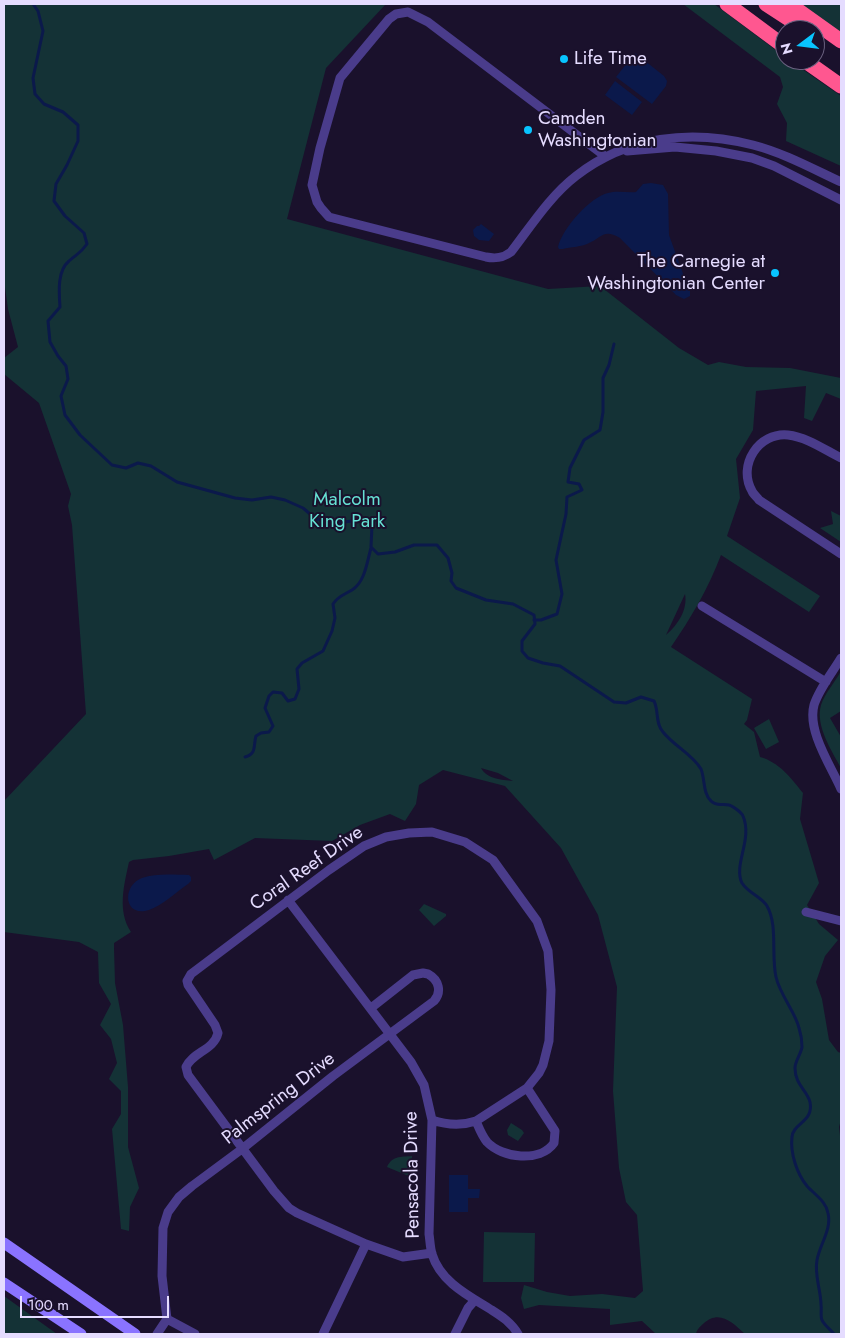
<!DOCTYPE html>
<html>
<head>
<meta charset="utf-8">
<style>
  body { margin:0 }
  #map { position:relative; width:845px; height:1338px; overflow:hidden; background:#1a112c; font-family:Jost,sans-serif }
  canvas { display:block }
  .frame { position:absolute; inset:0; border:5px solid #e5dcff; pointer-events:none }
  .north { position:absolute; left:775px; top:20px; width:50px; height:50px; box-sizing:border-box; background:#1a112c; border:1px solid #6b6280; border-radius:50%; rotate:255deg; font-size:14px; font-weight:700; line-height:20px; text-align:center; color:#e5dcff }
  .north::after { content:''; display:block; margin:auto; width:18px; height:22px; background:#08c4ff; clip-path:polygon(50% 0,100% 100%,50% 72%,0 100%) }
  .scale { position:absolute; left:20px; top:1296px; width:149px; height:22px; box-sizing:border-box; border:2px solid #e5dcff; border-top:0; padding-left:6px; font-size:15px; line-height:18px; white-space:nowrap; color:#e5dcff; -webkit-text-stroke:4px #1a112c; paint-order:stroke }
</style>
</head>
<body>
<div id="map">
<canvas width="845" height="1338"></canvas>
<div class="frame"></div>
<div class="north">N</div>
<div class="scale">100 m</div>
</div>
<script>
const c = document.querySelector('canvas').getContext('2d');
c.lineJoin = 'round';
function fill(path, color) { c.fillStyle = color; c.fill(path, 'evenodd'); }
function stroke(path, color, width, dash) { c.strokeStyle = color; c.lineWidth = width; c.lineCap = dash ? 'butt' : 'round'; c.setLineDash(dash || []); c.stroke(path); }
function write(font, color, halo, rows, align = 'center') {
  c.font = font + ' Jost,sans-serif'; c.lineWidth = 4; c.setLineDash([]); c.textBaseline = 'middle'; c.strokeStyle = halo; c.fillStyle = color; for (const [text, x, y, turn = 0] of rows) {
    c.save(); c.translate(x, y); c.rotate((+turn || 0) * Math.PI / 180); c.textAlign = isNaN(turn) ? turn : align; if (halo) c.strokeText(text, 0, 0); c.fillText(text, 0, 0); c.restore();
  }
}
fill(new Path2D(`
  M4 4H386L326 68 287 219 548 289 600 286 679 348 708 365 719 362 746 367 790 368 841 378V399L826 393 812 421 804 418 806 386 756 391 753 430 736 459 740 498 727 536 820 596 809 612 721 555C708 589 691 618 671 647L752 699 747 720 744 724 754 732 760 757C779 762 791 778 803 793L800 819 819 883 807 905 819 924 838 940 825 956 816 982 822 999 829 1040 838 1052 841 1053V1120L839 1127 841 1144V1334H745C732 1322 719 1309 703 1324 699 1328 697 1329 696 1334H656L642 1321 610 1325V1309L539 1305 524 1309 521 1298 524 1285 547 1292 570 1296 602 1294 635 1298 643 1291 637 1215 626 1202 619 1168 613 1091 617 987 598 915 561 848 505 786 443 770 419 785 416 804 405 821 390 814 360 825 332 841 255 838 214 860 209 849 169 856 133 860 129 862C124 885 117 911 131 932L114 943V948L115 983 123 1025 128 1087V1147L139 1188 130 1207 129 1231 121 1229 112 1129 121 1114V1091L109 1079 117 1063 111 1039 100 1025 111 1004 99 983 98 952 79 942 4 932V801L86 714 72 525 68 506 71 494 39 403 4 374V358L18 347 8 309 4 280ZM685 594C688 609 678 625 666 635ZM481 768 498 773 513 781C502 780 487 779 481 768Z
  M683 4H714L785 57V60H789L841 96V166L786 141 787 123 777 104 783 87 780 77Z
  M799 4H841V35Z
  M831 511 841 516V542L820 528 833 524Z
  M841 671V711L830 718 841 737V768C832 751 815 726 821 705 825 693 835 682 841 671Z
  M769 719 779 742 766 749 754 728Z
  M424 904 446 914V916L434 926 419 910Z
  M511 1123 522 1130 524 1133 518 1141 508 1135 507 1130Z
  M412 1156 411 1177 387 1167C392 1156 400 1157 412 1156Z
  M484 1232 535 1233 534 1282H483Z
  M4 1296 57 1334H4Z`), '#143236');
fill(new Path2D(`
  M635 53 664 76 667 81 666 86 652 104 616 77Z
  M615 81 642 102 632 115 605 95Z
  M651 183 663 185 668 194 669 235 686 282 690 288V296L684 299 676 295 620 238C603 228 602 238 587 244 580 247 571 247 563 249H559L558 247C562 229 590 197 608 193 617 190 627 193 636 192L643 184Z
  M481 224 494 234 489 241 479 240 474 236 473 230 477 226H479Z
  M189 875 191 877V881L188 884C176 892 163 905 149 910 123 918 122 885 142 878 156 873 174 875 189 875Z
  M449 1175H468V1189H480L479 1198H468V1212H449Z`), '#0b194b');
stroke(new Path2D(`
  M33 4 38 11 43 31 33 78 35 94 44 104 63 112 78 125V141L67 165 56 184 54 201 65 216 84 233 87 244C80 254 78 253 69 261 57 271 59 292 60 307L48 321 50 342 58 356 66 366 68 379 61 396 65 415 80 435 112 465 126 468 138 463 151 466 177 482 235 498 252 500 271 497 285 500 303 508 316 519 337 523 366 519 372 525 371 547 378 554 395 552 414 545H437L448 558 452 573 451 581 456 588 486 600 513 604 534 615 535 624 522 641V651L528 658 543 663 560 666 614 702 626 703 641 697 654 701C659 711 655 723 663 732 674 746 692 754 701 769 705 779 703 794 711 801 717 807 722 803 729 805 733 806 742 813 743 816 753 839 733 865 742 883 748 893 762 897 767 906 778 925 771 955 776 977 780 995 796 1013 799 1028 801 1034 802 1042 802 1047 801 1054 795 1061 795 1068 795 1085 807 1090 810 1102 814 1122 793 1123 792 1137 790 1153 797 1174 807 1186 815 1195 826 1201 828 1213 832 1229 820 1244 817 1260 814 1275 821 1290 821 1305 822 1309 820 1316 822 1320 824 1325 831 1330 834 1334
  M534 620H541L557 614 562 594 556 560 566 514 567 497 582 490 579 484 568 482 570 468 584 440 600 430 603 412V378L609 365 614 344
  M245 757C257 754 253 746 256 736L261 733 269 732 273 726 265 708 269 696 273 692 282 693 288 701 295 699 299 689 297 669 302 663 323 651 332 631 335 618 333 604C338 596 344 595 352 590 365 582 367 562 371 548`), '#0b194b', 3);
stroke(new Path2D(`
  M627 151 675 147 716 151 752 158 774 166 841 200
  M606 157 428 22 408 12 396 14 389 19 340 78 320 148 312 185 317 202 321 208 329 217 486 257C496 259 503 258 511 252 531 226 550 196 576 176 627 136 691 129 753 145 784 153 813 169 841 182
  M841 458C825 450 807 437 788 435 759 432 737 465 752 491 753 494 757 497 759 500L841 554
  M702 606 826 682
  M841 658C832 673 819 689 814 705 807 731 831 766 841 789
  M288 900 411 1062 424 1085 432 1120 429 1234C430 1240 430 1247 432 1254 440 1281 467 1295 490 1309 501 1316 511 1322 518 1334
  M806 912 841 921
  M476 1121C479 1128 482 1136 487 1142 502 1158 540 1163 554 1143L555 1131 527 1088
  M432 1253 403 1257 366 1244 297 1213 289 1208 274 1191 188 1075 186 1067C193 1052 214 1050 218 1033L215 1025 188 985 187 981 191 974 329 870 364 846 386 837 409 833 432 832 465 842 493 860 537 921 548 951 551 990 549 1041 543 1065 539 1073 527 1088 476 1121C461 1126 447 1125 432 1120
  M167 1319 195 1334
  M157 1334 167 1319 162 1276 163 1228 168 1212 179 1197 192 1186 242 1149 333 1076 434 1001C442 992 439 980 428 974L423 973 413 975 371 1008
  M323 1334 366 1244
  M455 1334 468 1308 475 1300`), '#4a3c8b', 9);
stroke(new Path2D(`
  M4 1243 135 1334
  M4 1283 81 1334`), '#8a73ff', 11);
stroke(new Path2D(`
  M727 4 785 47
  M766 4 806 30
  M789 4 841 41
  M804 60 841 86`), '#ff5790', 15);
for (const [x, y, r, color] of [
  [564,59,5,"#08c4ff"],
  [528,130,5,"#08c4ff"],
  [775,273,5,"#08c4ff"]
]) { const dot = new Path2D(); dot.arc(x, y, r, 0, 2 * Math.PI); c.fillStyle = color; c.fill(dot); stroke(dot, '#1a112c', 2); }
write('19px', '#e5dcff', '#1a112c', [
  ["Life Time",574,59],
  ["Camden",538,119],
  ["Washingtonian",538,141],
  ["The Carnegie at",765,262,"right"],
  ["Washingtonian Center",765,284,"right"]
], 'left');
write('19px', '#66e1d4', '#1a112c', [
  ["Malcolm",347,500],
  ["King Park",347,522]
]);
write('19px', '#e5dcff', '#1a112c', [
  ["Coral Reef Drive",307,869,-35],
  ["Palmspring Drive",279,1099,-38],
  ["Pensacola Drive",413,1175,-91]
]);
</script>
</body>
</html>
